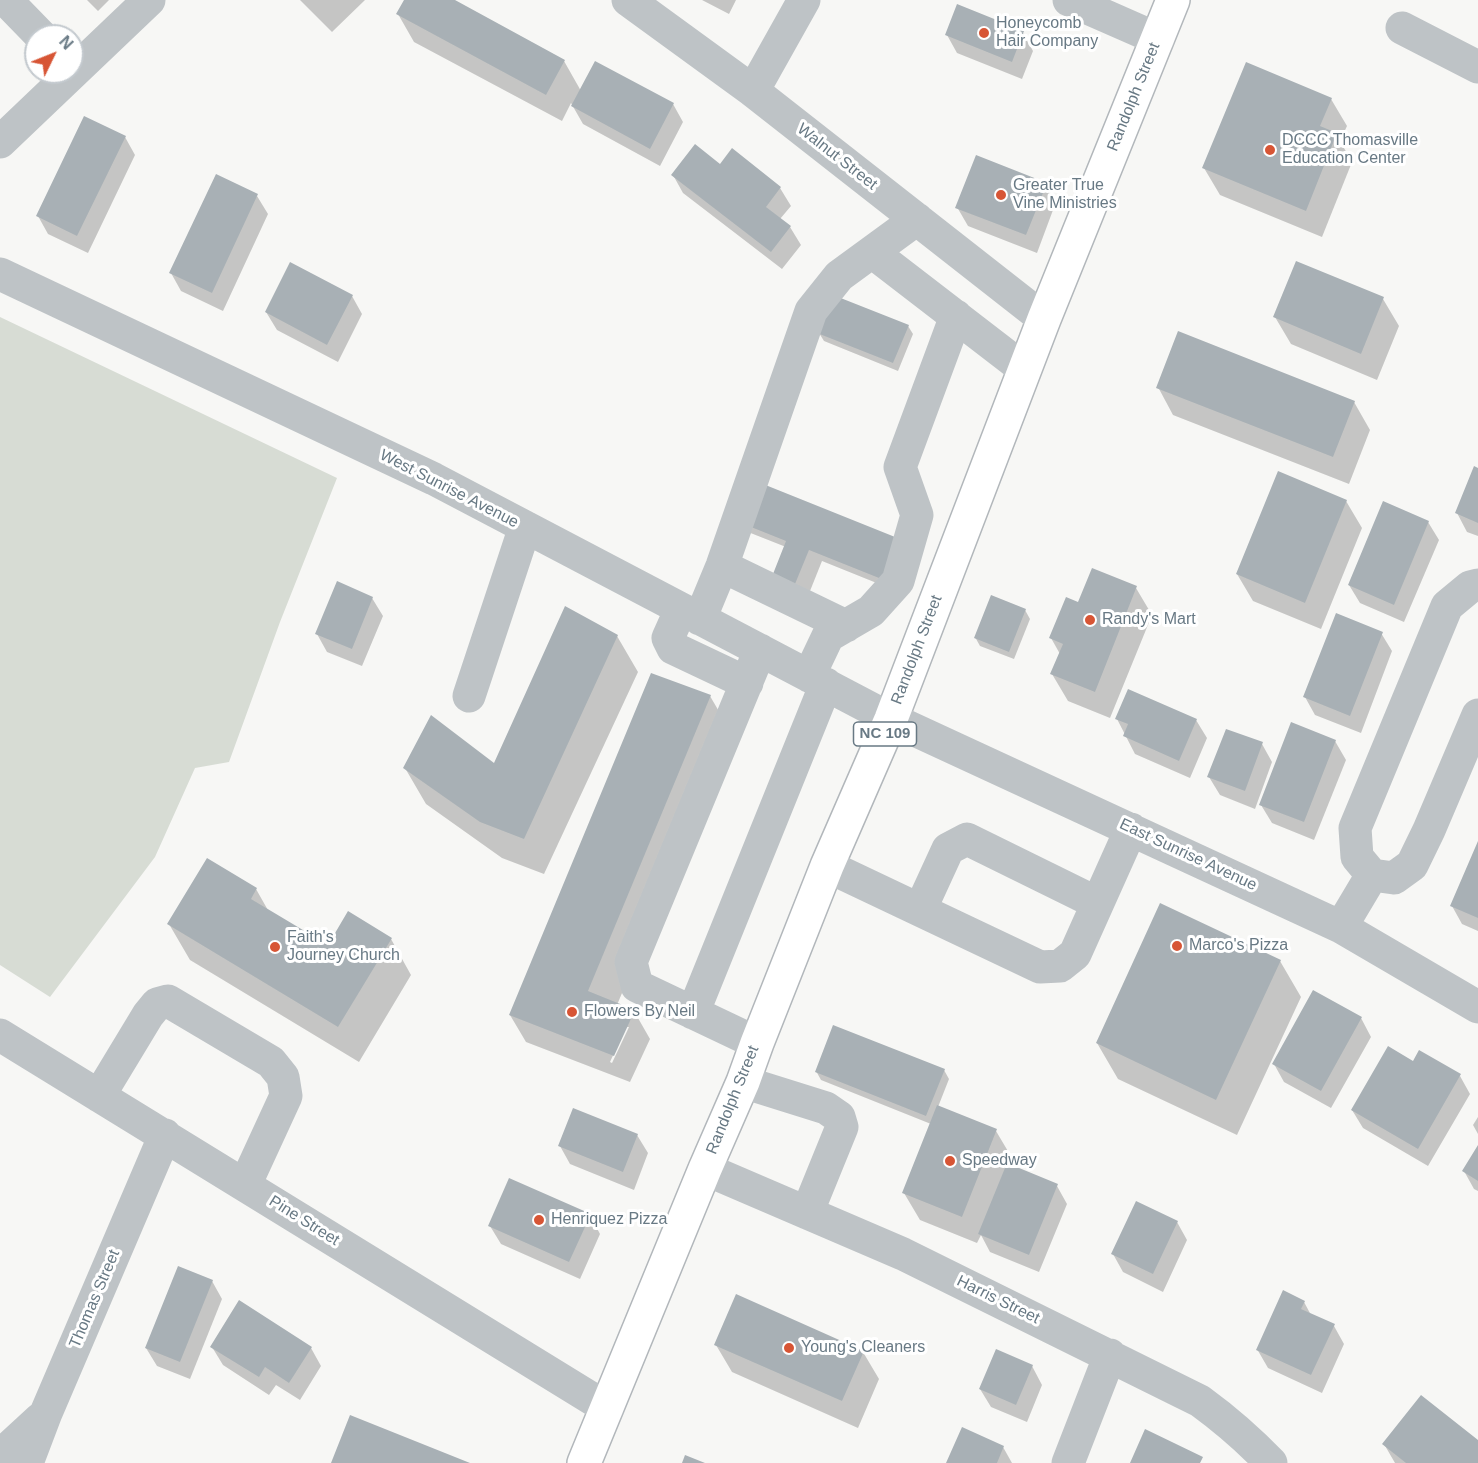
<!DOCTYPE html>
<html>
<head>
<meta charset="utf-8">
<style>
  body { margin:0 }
  #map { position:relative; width:1478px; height:1463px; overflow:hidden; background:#f7f7f5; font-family:Arial,sans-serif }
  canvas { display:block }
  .north { position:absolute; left:24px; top:24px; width:60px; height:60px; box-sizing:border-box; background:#fff; border:2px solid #c3c9ce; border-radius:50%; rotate:47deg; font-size:16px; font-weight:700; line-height:24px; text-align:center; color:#687984 }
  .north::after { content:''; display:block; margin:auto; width:21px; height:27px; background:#d75535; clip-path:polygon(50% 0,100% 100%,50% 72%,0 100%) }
</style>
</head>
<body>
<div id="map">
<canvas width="1478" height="1463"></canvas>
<div class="north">N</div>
</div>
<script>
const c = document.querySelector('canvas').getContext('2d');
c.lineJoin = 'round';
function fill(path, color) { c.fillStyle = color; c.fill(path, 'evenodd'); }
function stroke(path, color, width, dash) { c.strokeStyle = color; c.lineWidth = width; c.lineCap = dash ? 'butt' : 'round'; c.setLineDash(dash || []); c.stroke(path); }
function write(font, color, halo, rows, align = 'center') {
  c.font = font + ' Arial,sans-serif'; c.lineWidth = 6; c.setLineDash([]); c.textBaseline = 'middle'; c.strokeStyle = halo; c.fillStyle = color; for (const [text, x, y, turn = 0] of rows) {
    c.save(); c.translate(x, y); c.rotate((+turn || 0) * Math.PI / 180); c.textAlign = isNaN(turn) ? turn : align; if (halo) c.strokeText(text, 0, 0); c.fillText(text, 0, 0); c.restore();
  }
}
fill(new Path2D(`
  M0 317 337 478 280 622 229 762 195 768 155 857 50 997 0 965Z`), '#d7dcd4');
fill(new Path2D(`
  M87 0H109L98 11Z
  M300 0H365L332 32Z
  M405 0H452L564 61 581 91 673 104 683 122 660 166 583 124 571 103 562 121 414 42 398 14Z
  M702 0H736L729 14Z
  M1023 33 1033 51 1022 79 957 53 947 35Z
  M1331 99 1347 126 1340 141 1352 162 1322 237 1220 195 1204 168Z
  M125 137 135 155 88 253 48 234 38 216Z
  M720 166 780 188 791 206 780 219 790 227 801 245 782 269 683 193 673 175Z
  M1046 184 1056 202 1037 253 968 226 957 207Z
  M257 196 268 214 223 311 181 291 171 273Z
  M352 296 362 314 338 362 277 330 266 312Z
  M1383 299 1399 326 1377 380 1291 344 1275 317Z
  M908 326 913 334 898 371 824 341 819 333Z
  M1158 387 1354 402 1370 430 1349 484 1173 415Z
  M1478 469V536L1467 532 1457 513Z
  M1346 501 1362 528 1321 629 1253 601 1237 574Z
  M826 512 889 588 822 561 806 601 785 593 786 547 748 532 743 523Z
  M1428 522 1439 540 1404 622 1360 603 1349 585Z
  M1136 588 1152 615 1110 718 1068 701 1052 674 1060 654 1051 638 1079 604Z
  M372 598 383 616 362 666 327 652 317 634Z
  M1025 610 1030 619 1014 659 980 646 975 637Z
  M1381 633 1392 651 1361 733 1315 715 1305 697Z
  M617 636 638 672 544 874 502 858 426 804 405 768 495 766Z
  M710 696 731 732 617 1005 634 1011 650 1039 630 1082 526 1042 510 1015ZM626 1027H629L612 1063 610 1062Z
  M1117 719 1196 720 1207 738 1190 778 1135 754Z
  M1335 741 1346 760 1314 840 1272 823 1261 805Z
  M1262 744 1272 762 1255 809 1220 795 1209 777Z
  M1478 845V931L1462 924 1452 906Z
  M256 889 269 912 328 947 391 939 411 975 359 1062 190 960 169 924Z
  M1280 961 1301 997 1237 1135 1118 1079 1097 1043Z
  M1361 1018 1371 1037 1331 1108 1284 1082 1274 1064Z
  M944 1070 949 1079 938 1107 996 1131 1012 1158 1009 1166 1057 1186 1067 1204 1039 1272 990 1252 981 1235 977 1243 920 1220 904 1193 931 1124 821 1080 816 1071Z
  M1460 1076 1470 1094 1428 1166 1363 1128 1352 1110Z
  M1478 1117V1134L1473 1125Z
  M637 1135 648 1153 634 1190 570 1164 560 1146Z
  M1478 1147V1191L1474 1189 1464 1171Z
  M590 1215 600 1234 580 1279 501 1244 490 1226Z
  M1177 1222 1187 1240 1163 1292 1123 1272 1113 1254Z
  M212 1281 222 1299 190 1379 157 1366 146 1348Z
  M1304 1302 1311 1315 1334 1326 1344 1344 1322 1393 1268 1368 1257 1349Z
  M716 1345 863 1352 879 1379 858 1428 732 1372Z
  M212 1347 311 1348 321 1366 300 1400 276 1385 269 1395 223 1365Z
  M1032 1366 1042 1385 1027 1422 991 1407 980 1389Z
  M1478 1442V1463H1395L1384 1444Z
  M1003 1447 1012 1463H948Z`), '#0003');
fill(new Path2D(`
  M404 0H455L565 60 546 95 396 14Z
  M957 4 1024 31 1012 62 945 35Z
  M595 61 674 103 650 149 571 106Z
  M1246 62 1332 98 1320 126 1337 133 1306 211 1202 168Z
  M84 116 126 136 77 236 36 216Z
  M695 144 720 164 732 148 781 187 766 207 791 226 771 252 671 175Z
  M976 155 1047 183 1026 235 955 208Z
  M216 174 258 194 212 293 169 273Z
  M1296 261 1384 297 1361 354 1273 317Z
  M290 262 353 295 327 345 265 312Z
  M833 295 909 325 893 363 817 333Z
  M1178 331 1355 401 1333 457 1156 388Z
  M1474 466 1478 468V523L1455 513Z
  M1278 471 1347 500 1305 603 1236 574Z
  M758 482 900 539 884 580 809 550 795 584 773 574 786 541 741 523Z
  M1383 501 1429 521 1394 605 1348 585Z
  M1092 568 1137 586 1095 692 1050 674 1063 644 1049 638 1066 597 1078 602Z
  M337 581 373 597 352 649 315 634Z
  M991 595 1026 609 1009 652 974 638Z
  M565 606 618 635 524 839 480 822 403 768 431 715 494 763Z
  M1336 613 1383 632 1350 716 1303 697Z
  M651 673 711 695 588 991 635 1010 614 1056 509 1015Z
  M1128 689 1197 719 1179 761 1123 736 1128 724 1115 719Z
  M1291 722 1336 740 1304 822 1259 805Z
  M1226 729 1263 742 1245 791 1207 777Z
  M1478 841V918L1450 906Z
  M207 858 257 888 251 899 328 945 348 911 392 938 338 1027 167 924Z
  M1160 903 1281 960 1216 1100 1096 1043Z
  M1313 990 1362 1017 1321 1091 1272 1064Z
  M833 1025 945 1069 926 1116 815 1072Z
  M1388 1046 1413 1061 1419 1050 1461 1074 1418 1149 1351 1110Z
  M937 1105 997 1129 962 1217 902 1193Z
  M573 1108 638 1134 623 1172 558 1146Z
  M1478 1145V1181L1462 1171Z
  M1007 1163 1058 1184 1029 1255 978 1234Z
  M509 1178 591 1214 569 1262 488 1226Z
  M1136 1201 1178 1221 1153 1274 1111 1254Z
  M178 1266 213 1280 180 1362 145 1348Z
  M1283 1290 1305 1301 1301 1309 1335 1324 1311 1375 1256 1350Z
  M736 1294 864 1351 842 1401 714 1345Z
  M239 1300 312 1347 289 1383 265 1367 259 1377 210 1347Z
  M996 1349 1033 1365 1016 1405 979 1389Z
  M1421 1395 1478 1440V1463H1406L1382 1444Z
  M350 1415 470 1463H331Z
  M962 1427 1004 1446 997 1463H946Z
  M1145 1429 1203 1457 1200 1463H1130Z
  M685 1455 705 1463H682Z`), '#a8b0b5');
const major = new Path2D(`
  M584 1463 705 1169 743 1082 757 1043 827 866 891 719 1044 319 1173 0`);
stroke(major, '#b2b7bb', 36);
stroke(new Path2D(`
  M6 0 41 36
  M628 0 753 91 1044 319
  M1069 0 1158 39
  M1402 28 1478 67
  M753 91 804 0
  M0 142 149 0
  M872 252 1024 369
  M0 274 434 479 891 719 1341 927 1478 1007
  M722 566 846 626
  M1478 585 1470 587 1447 606 1355 828 1357 857 1372 875 1394 878 1412 865 1429 830 1478 715
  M681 609 668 638 673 648 747 683
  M700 619 722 566 811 311 839 276 917 219
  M809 676 828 636 871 611 898 581 917 515 900 467 956 316
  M469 696 525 527
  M827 866 1040 967 1060 966 1075 954 1131 829
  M920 910 948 849 967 839 1097 903
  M1341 927 1372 875
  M693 1013 826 684
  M0 1035 607 1408
  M757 1043 637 986 631 962 760 650
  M743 1082 826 1108 839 1117 842 1127 807 1213
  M99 1096 148 1015 157 1004 168 1001 271 1062 283 1077 286 1096 245 1185
  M705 1169 903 1254 1200 1401C1226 1420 1249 1440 1271 1463
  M0 1456 40 1419
  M27 1463 46 1413 165 1135
  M1068 1463 1110 1355`), '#bec3c6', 33);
stroke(major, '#fff', 33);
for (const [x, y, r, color] of [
  [984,33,6,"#d75535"],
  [1270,150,6,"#d75535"],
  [1001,195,6,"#d75535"],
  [1090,620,6,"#d75535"],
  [1177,946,6,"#d75535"],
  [275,947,6,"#d75535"],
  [572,1012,6,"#d75535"],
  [950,1161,6,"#d75535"],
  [539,1220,6,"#d75535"],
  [789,1348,6,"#d75535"]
]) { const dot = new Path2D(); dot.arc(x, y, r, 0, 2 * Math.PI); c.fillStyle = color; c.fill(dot); stroke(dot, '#fff', 2); }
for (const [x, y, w] of [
  [885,734,63]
]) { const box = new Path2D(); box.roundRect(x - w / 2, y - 12, w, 24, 4.5); c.fillStyle = '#fff'; c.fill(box); stroke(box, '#687984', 1.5); }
write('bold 15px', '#687984', null, [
  ["NC 109",885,734]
]);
write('16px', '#687984', '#fff', [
  ["Honeycomb",996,24],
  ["Hair Company",996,42],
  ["DCCC Thomasville",1282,141],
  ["Education Center",1282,159],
  ["Greater True",1013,186],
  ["Vine Ministries",1013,204],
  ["Randy's Mart",1102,620],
  ["Faith's",287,938],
  ["Journey Church",287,956],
  ["Marco's Pizza",1189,946],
  ["Flowers By Neil",584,1012],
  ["Speedway",962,1161],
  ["Henriquez Pizza",551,1220],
  ["Young's Cleaners",801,1348]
], 'left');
write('16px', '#687984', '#fff', [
  ["Randolph Street",1134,97,-68],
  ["Walnut Street",837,157,38],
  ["West Sunrise Avenue",449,489,27],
  ["Randolph Street",917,650,-69],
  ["East Sunrise Avenue",1188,855,25],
  ["Randolph Street",733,1100,-68],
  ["Pine Street",304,1221,32],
  ["Thomas Street",95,1299,-67],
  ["Harris Street",998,1300,26]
]);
</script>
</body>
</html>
